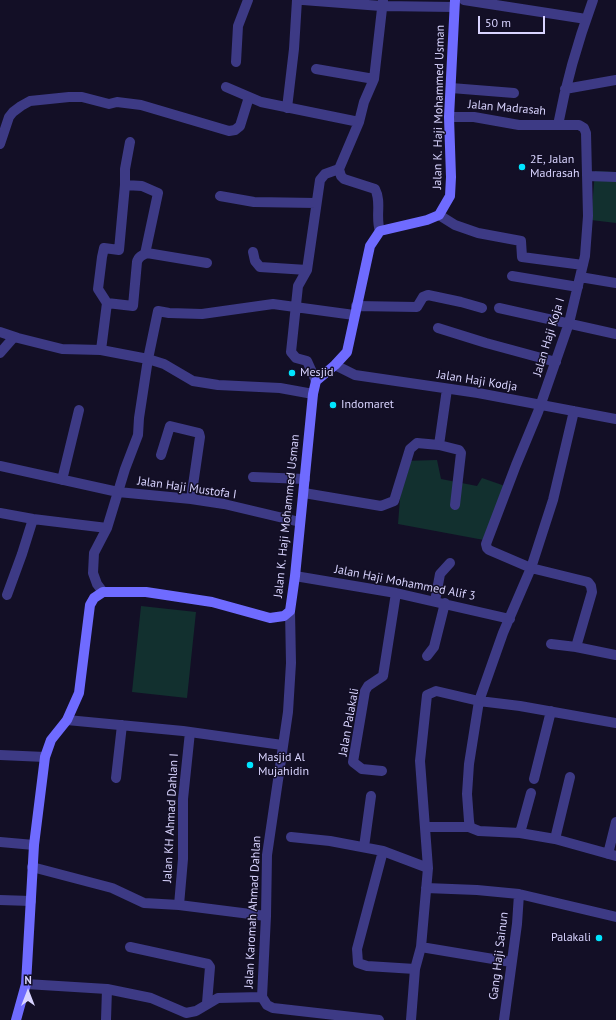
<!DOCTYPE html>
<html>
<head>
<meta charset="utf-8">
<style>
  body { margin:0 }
  #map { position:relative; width:616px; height:1020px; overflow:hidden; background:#130f26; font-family:"PT Sans",sans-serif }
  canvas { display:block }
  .north { position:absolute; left:8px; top:972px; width:40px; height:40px; -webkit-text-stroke:3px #130f26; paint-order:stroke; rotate:0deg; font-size:11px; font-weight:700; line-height:16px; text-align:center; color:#d9d4ff }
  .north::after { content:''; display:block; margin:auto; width:14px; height:18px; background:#d9d4ff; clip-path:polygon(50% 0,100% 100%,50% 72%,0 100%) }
  .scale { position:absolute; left:478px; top:16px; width:67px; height:18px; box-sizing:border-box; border:2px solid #d9d4ff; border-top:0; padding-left:5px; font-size:12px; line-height:14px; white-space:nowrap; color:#d9d4ff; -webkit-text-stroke:3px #130f26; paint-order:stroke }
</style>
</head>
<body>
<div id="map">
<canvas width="616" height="1020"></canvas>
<div class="north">N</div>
<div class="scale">50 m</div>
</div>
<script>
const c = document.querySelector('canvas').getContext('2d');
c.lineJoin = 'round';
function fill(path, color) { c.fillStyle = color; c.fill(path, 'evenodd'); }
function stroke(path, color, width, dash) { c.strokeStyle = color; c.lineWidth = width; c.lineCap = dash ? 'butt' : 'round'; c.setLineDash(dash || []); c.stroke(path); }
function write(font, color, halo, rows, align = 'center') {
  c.font = font + ' "PT Sans",sans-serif'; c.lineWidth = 3; c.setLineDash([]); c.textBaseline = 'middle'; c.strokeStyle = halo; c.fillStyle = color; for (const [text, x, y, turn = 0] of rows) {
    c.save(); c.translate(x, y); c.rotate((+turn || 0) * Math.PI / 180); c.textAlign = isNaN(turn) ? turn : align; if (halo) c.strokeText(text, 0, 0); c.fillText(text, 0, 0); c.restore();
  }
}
fill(new Path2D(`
  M595 171 616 172V223L591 220Z
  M437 460 441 479 477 486 482 478 505 486 484 540 398 524 403 461Z
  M141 606 196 612 187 698 132 692Z`), '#12302f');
stroke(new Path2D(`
  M303 0 381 6 454 7
  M464 0 586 19
  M236 62 238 26 248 0
  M316 69 374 79
  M226 87 261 102 359 122
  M451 88 514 93
  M565 89 616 80
  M287 108 294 49 297 0
  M449 117H474L519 125H579L584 128 586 133 588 216 585 256 580 277 569 323 538 412 516 465 486 544 487 548 489 550 531 568 588 582 591 586 592 592 576 647
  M558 125C566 82 578 41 593 0
  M130 142 125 169V185L142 186 158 193 145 254
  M0 144 9 117 13 112 21 106 30 101 69 97H82L109 104 117 102 141 105 229 131 235 130 240 126 249 97
  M339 169 341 176 344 179 375 189C382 202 375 217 380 231
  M588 176 616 177
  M220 196 254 202 316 203
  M439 215 455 225 478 233 521 241 522 257 583 265
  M253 252 255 261 260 267 307 270
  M512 276 578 287
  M580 277 616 283
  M107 303 133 306 137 262C138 257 142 255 147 253L207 263
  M356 306 417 307 423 297 428 295 461 302 482 308
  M499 308 616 334
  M438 328 486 343 556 362
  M0 332 18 338 62 349 101 350 148 359 164 364 193 381 218 385 280 388 313 394
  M101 350 107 303 98 289 102 257 104 248 119 250 125 185
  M0 353 14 337
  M335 365 355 375 478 393 616 419
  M316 381 307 361 296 358 291 352 298 286 307 270 320 180 325 174 339 169 359 122 364 102 374 79 383 0
  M439 445 447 389
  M161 455 170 426 199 433 200 437 191 499
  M0 466 118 492 191 499 224 504 300 522
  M253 477 305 479
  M62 480 79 410
  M304 493 381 506 394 501 410 449 417 443 439 445 459 450 461 453 455 505
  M0 513 33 519 107 528
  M295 576 396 593 510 619
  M103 592 97 584 93 573 94 553 107 528 125 469 138 435 139 418 148 359 158 311 169 313 202 314 273 304 354 315
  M7 595 22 554 33 519
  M435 601 440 574 450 563
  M290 611 291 663 288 712 267 855 266 916 262 997 267 1005 273 1008 379 1020
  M551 644 576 647 616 655
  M427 656 434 647 445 603
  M67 720 183 731 282 745
  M0 755 45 757
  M382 771 362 769 353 762 365 691 368 686 383 676 396 593
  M116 778 122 725
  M534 779 551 711
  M425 827H469L479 831 520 833 555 839 616 856
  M470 827 469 821 467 794 469 764 479 701 503 633 531 568 553 500 574 411
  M520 833 531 793
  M291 837 330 841 383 851 428 868
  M555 839 570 777
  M0 842 34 845
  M364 847 371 796
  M383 851 357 949 358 963 367 966 415 969
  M608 854 616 822
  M32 867 112 888 144 903 179 905 266 916
  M426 888 477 890 519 894 616 917
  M0 900 31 901
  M179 905 183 859V799L190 732
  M130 947 208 964 210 967 207 1003
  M421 947 511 962
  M26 984 107 989 151 998 186 1013 196 1011 218 998 262 997
  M106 1020 107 989
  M411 1020 415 969 421 947 428 868 420 761 427 695 436 691 479 701 520 706 616 723
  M504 1020 517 924 519 894`), '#3d3a85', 10);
stroke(new Path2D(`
  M16 1020 26 984 34 845 45 757 51 740 67 720 79 693 90 605 94 598 103 592H146L212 602 270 618 284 616 290 611 295 576 313 394 316 381 335 365 347 352 370 246 380 231 427 220 439 215 450 196 451 177 449 117 455 0`), '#6f6bff', 10);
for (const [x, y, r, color] of [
  [522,167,4,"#00e5ff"],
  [292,373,4,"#00e5ff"],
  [333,405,4,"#00e5ff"],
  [250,765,4,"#00e5ff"],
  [599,938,4,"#00e5ff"]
]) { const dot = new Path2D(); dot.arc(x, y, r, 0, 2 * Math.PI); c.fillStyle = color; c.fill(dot); stroke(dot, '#130f26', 1.5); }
write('12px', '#d9d4ff', '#130f26', [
  ["Jalan K. Haji Mohammed Usman",439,107,-89],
  ["Jalan Madrasah",507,108,5],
  ["Jalan Haji Koja I",549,337,-73],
  ["Jalan Haji Kodja",477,381,9],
  ["Jalan Haji Mustofa I",187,488,8],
  ["Jalan K. Haji Mohammed Usman",287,516,-84],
  ["Jalan Haji Mohammed Alif 3",405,583,11],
  ["Jalan Palakali",349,722,-80],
  ["Jalan KH Ahmad Dahlan I",171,818,-87],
  ["Jalan Karomah Ahmad Dahlan",253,912,-87],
  ["Gang Haji Sainun",499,956,-83]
]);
write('12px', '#d9d4ff', '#130f26', [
  ["2E, Jalan",530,160],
  ["Madrasah",530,174],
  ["Mesjid",300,373],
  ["Indomaret",341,405],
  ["Masjid Al",258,758],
  ["Mujahidin",258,772],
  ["Palakali",591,938,"right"]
], 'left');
</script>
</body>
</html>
